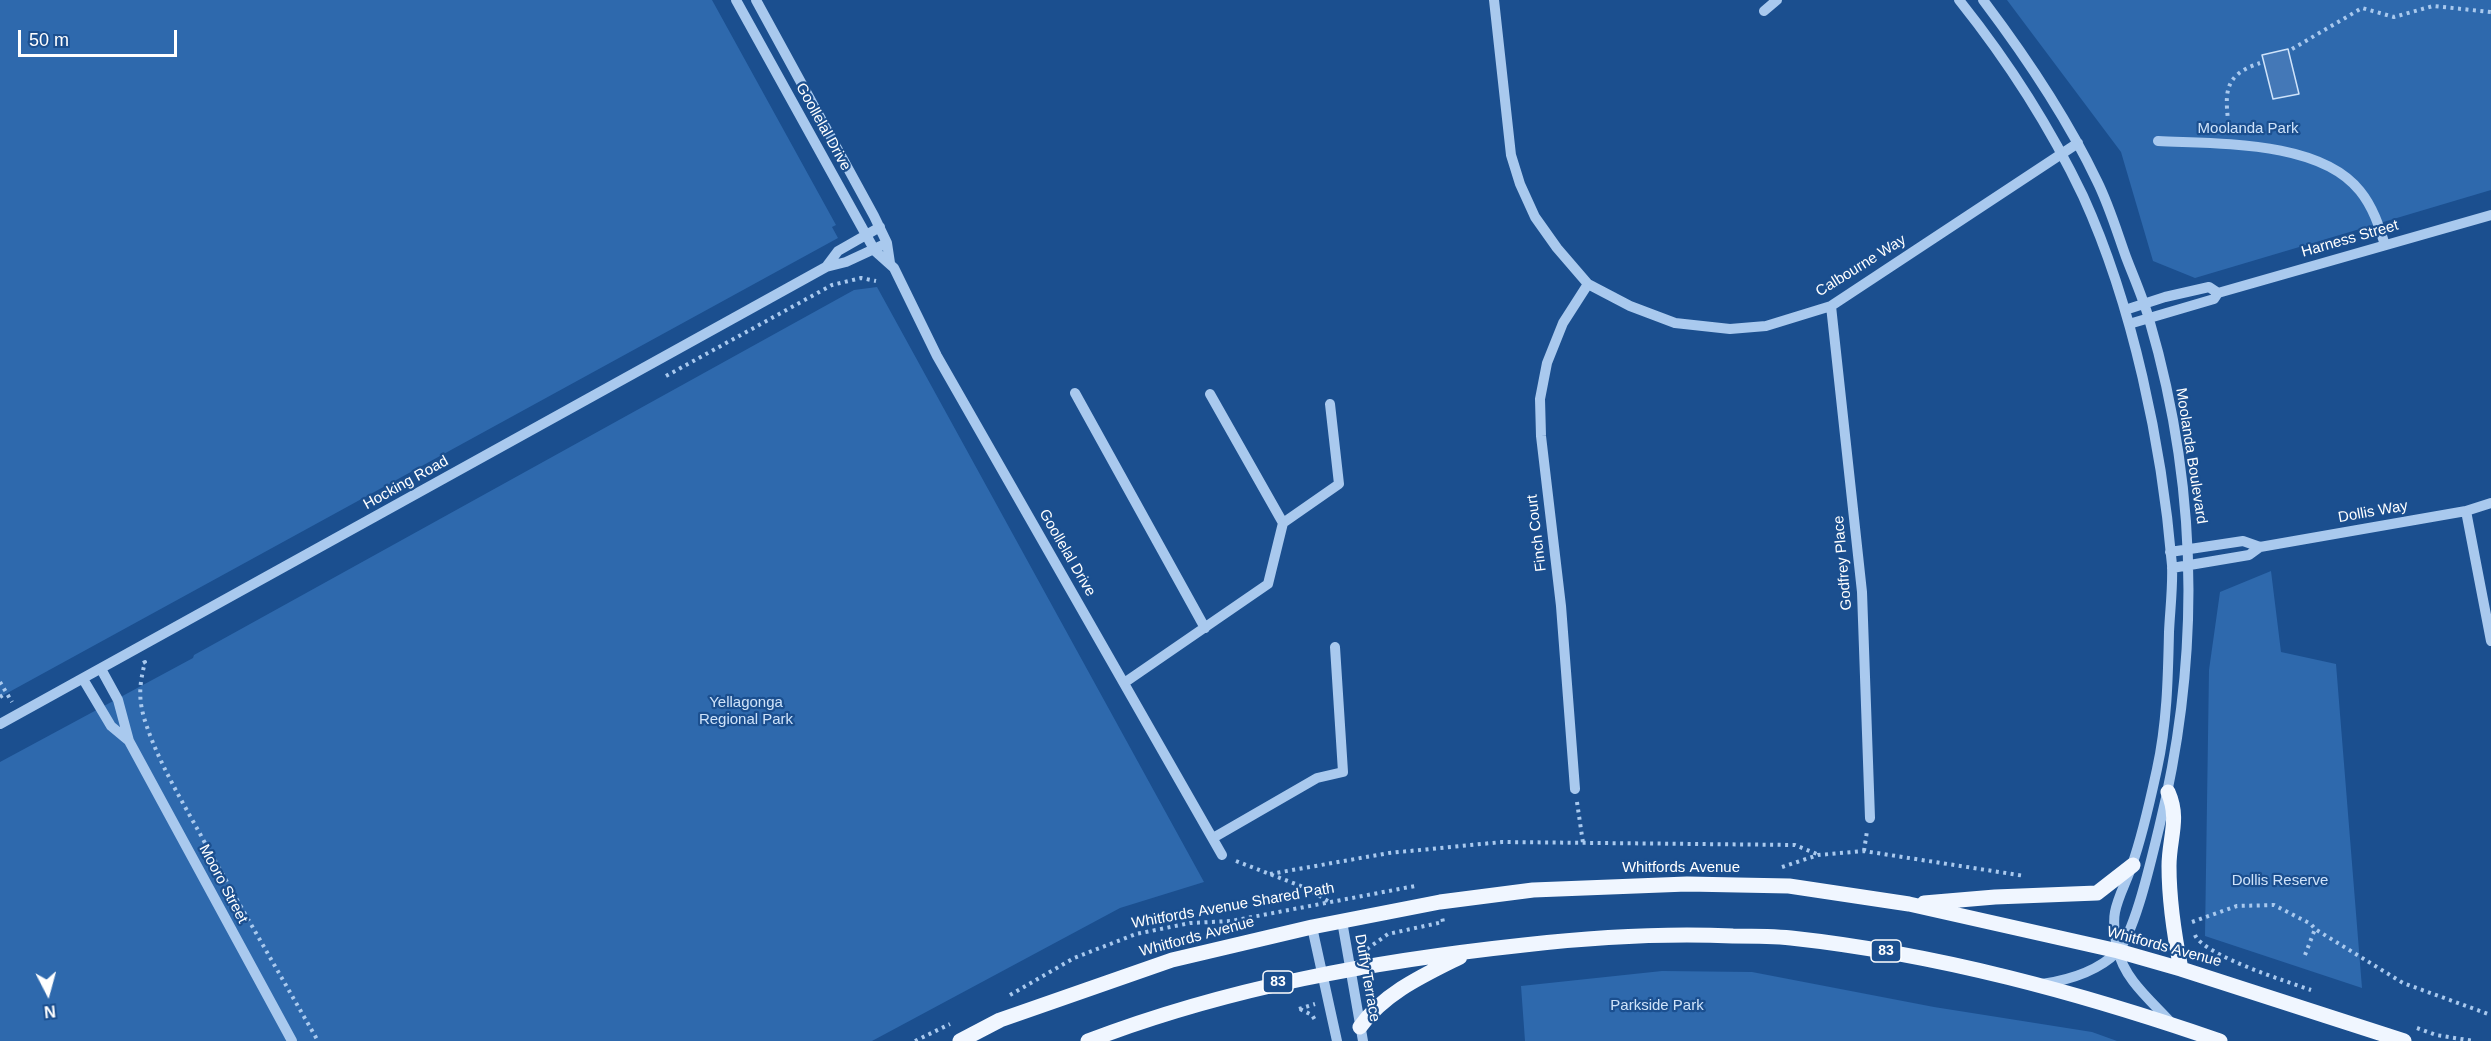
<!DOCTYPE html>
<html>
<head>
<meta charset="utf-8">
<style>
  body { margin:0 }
  #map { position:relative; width:2491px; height:1041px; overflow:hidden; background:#1b4f8f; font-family:Arial,sans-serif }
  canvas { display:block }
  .north { position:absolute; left:18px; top:963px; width:60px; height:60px; -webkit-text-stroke:4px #1b4f8f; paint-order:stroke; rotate:174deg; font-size:16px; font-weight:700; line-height:24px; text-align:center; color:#fff }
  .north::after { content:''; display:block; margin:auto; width:21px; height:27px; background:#fff; clip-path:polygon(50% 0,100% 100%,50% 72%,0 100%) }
  .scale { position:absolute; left:18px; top:30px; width:159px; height:27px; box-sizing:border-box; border:3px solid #fff; border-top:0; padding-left:8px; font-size:18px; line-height:21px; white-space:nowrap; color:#fff; -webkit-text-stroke:4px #1b4f8f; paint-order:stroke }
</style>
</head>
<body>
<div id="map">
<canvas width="2491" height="1041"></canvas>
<div class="north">N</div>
<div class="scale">50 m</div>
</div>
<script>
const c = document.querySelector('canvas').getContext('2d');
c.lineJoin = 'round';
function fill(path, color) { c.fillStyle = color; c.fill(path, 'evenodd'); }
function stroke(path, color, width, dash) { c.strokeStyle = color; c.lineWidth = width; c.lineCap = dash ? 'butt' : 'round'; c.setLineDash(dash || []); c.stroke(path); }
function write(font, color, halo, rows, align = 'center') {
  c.font = font + ' Arial,sans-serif'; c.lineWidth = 4.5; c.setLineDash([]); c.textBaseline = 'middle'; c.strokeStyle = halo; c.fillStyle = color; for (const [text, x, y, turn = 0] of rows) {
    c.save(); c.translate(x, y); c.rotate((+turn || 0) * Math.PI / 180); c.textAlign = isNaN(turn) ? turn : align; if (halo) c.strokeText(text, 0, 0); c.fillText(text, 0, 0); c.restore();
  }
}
fill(new Path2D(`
  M0 0H712L836 225 832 227 838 238 0 697Z
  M2007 0H2491V190L2195 278 2153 261 2121 152Z
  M877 287 1204 882 1120 908 872 1041H0V762L193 658 194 655 854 290Z
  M2271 571 2281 652 2336 664 2362 988 2205 936 2209 670 2220 592Z
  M1662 971 1752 972 1934 1007 2092 1032 2117 1041H1525L1521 986Z`), '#2e69ad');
const building = new Path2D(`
  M2288 49 2299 94 2273 99 2262 55Z`);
fill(building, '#4478b7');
stroke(building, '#cfe3fa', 1.5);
stroke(new Path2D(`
  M2292 49 2362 8 2394 17 2433 6 2491 12
  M2229 131C2226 96 2220 76 2260 63
  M666 376 832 285 861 278 876 281
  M143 663 145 662C139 686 138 700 146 724 160 766 184 804 205 843 242 909 280 975 318 1041
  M0 682 12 702
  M0 697 6 693
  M1577 802 1583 843
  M1864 851 1867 831
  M1236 861 1306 888 1328 901
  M1782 867 1818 855 1864 851 2025 876
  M1270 874 1389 853 1502 842 1795 845 1817 854
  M2192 922 2237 906 2274 905 2311 924 2315 929 2403 983 2491 1015
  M2195 935C2203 955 2288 982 2311 990
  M1367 949 1388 934 1443 922 1442 917
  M2305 955 2315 929
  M1010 995 1074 958 1136 934 1190 923 1231 921 1415 886
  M1299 1009 1315 1004
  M1300 1009 1312 1015 1315 1020
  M2417 1028 2436 1035 2474 1041
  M915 1041 950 1024`), '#a9c9ee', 4, [3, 4.5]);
stroke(new Path2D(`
  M736 0 875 251 894 268 937 356 1222 855
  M756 0 874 216 887 243 890 263
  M1494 0 1511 155 1520 184 1535 217 1557 248 1588 284 1630 306 1675 323 1730 329 1766 326 1831 306 2078 143
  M1959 0C2007 60 2050 127 2083 196 2133 306 2162 446 2172 565 2173 587 2170 610 2169 632 2168 678 2167 724 2157 769 2150 801 2143 834 2132 865 2127 881 2118 896 2115 912 2113 922 2115 940 2118 950 2124 980 2154 1003 2173 1025
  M1983 0C2026 57 2066 116 2097 181 2109 205 2117 232 2126 257 2134 278 2143 298 2149 319 2199 489 2201 657 2159 828 2152 856 2135 934 2117 952 2097 972 2069 980 2042 984
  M1764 11 1777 0
  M2158 141C2217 144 2320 140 2360 191 2373 207 2379 226 2385 245
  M826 267 838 251 880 227
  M1831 306 1862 592 1870 818
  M2125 310 2165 297 2209 287 2218 293
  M2129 324 2214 299 2218 293 2491 215
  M1075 393 1205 628
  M2466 511 2491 641
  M1283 523 1339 484 1330 404
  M2170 552 2243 541 2260 547
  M2172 568 2249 555 2260 547 2466 511 2491 503
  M101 669 118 700 129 741 292 1041
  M83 679 111 726 129 741
  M1124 683 1268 584 1283 523 1210 394
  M0 724 826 267 846 262 887 243
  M1575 789 1561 606 1541 436 1540 399 1547 363 1563 323 1588 284
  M1213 838 1317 778 1343 772 1335 647
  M1342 921 1363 1041
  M1312 927 1337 1041`), '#a9c9ee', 10);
stroke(new Path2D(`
  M2168 792C2180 819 2169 838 2169 866 2169 901 2174 934 2181 969
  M1924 903 1995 897 2097 893 2133 865
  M1360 1027C1384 993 1424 975 1460 957
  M960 1041 1000 1020 1172 960 1312 927 1440 902 1533 890 1687 884 1789 886 1909 904 2118 951 2181 969 2404 1041
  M1088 1041C1229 987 1375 961 1524 945 1594 937 1663 933 1733 936 1753 936 1772 936 1791 938 1938 954 2081 993 2220 1041`), '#f0f6ff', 15);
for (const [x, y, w] of [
  [1886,951,30],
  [1278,982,30]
]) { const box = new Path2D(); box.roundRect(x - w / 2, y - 11, w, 22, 4.5); c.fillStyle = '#1b4f8f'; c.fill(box); stroke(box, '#fff', 1.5); }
write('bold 14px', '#fff', null, [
  ["83",1886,951],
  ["83",1278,982]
]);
write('15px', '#fff', '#1b4f8f', [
  ["Goollelal Drive",823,127,61],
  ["Harness Street",2350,239,-16],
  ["Calbourne Way",1861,266,-32],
  ["Moolanda Boulevard",2191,456,81],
  ["Hocking Road",406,483,-29],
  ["Dollis Way",2373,512,-10],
  ["Finch Court",1537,533,-97],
  ["Goollelal Drive",1067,553,60],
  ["Godfrey Place",1843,563,-95],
  ["Whitfords Avenue",1681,868],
  ["Mooro Street",223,884,62],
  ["Whitfords Avenue Shared Path",1233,906,-10],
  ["Whitfords Avenue",1197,937,-15],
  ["Whitfords Avenue",2164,947,15],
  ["Duffy Terrace",1367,978,80]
]);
write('15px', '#cfe3fa', '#1b4f8f', [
  ["Moolanda Park",2248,129],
  ["Yellagonga",746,703],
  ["Regional Park",746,720],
  ["Dollis Reserve",2280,881],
  ["Parkside Park",1657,1006]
]);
</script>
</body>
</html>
